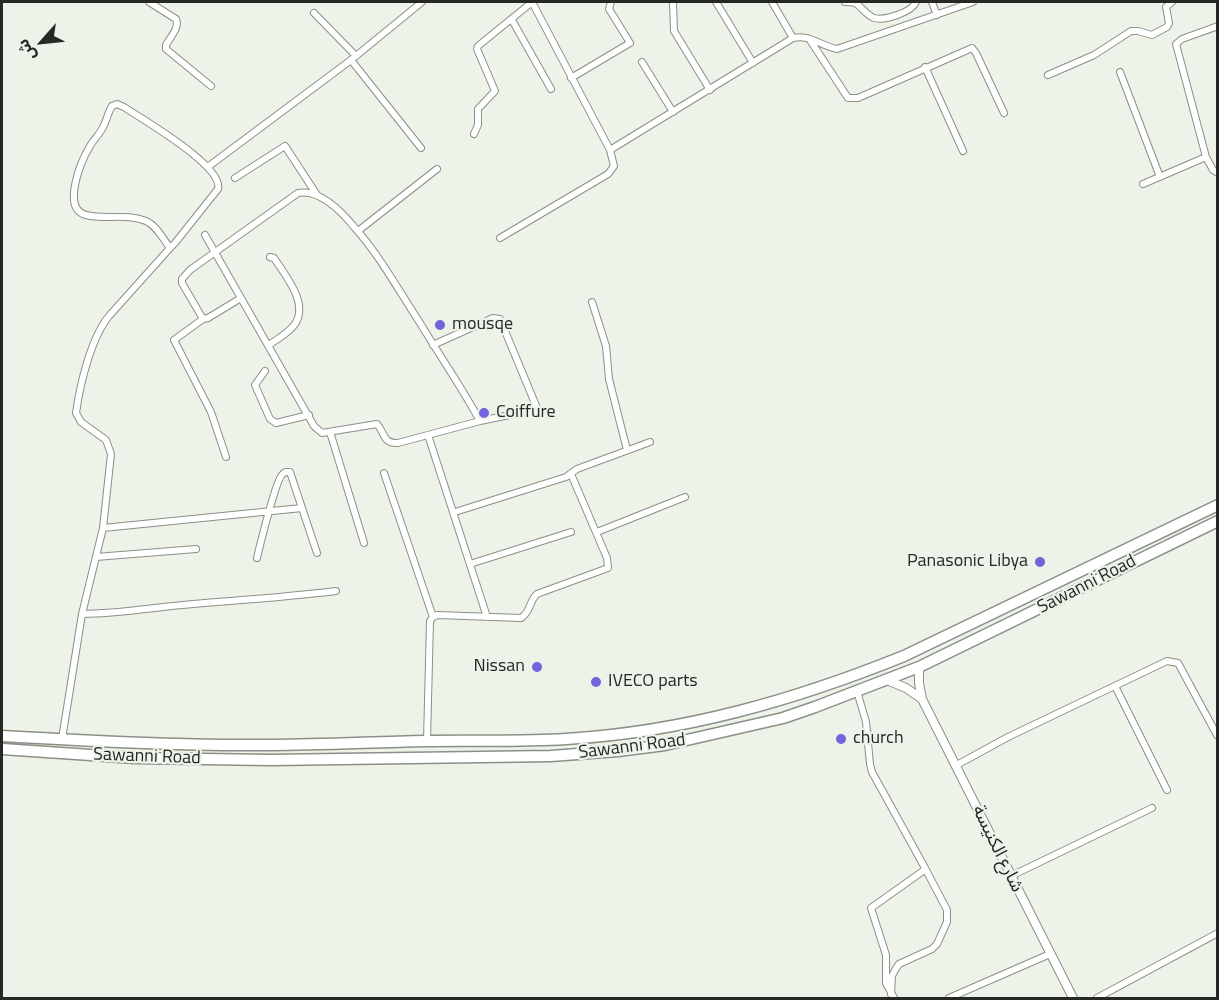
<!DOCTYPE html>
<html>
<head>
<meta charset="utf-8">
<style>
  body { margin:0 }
  #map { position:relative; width:1219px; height:1000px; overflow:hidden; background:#edf3e9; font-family:"Titillium Web","Noto Sans Arabic",sans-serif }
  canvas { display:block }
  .frame { position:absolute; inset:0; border:3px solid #262824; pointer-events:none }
  .north { position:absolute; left:12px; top:12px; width:60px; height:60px; -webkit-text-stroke:4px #edf3e9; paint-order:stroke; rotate:243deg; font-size:16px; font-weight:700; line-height:24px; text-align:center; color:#262824 }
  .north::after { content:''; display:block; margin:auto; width:21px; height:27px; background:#262824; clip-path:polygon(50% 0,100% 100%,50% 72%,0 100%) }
</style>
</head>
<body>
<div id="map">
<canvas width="1219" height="1000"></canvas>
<div class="frame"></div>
<div class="north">ش</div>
</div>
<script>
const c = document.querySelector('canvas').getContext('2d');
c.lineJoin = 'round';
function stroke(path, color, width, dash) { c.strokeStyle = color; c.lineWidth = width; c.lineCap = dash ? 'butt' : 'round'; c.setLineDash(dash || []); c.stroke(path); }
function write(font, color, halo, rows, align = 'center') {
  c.font = font + ' "Titillium Web","Noto Sans Arabic",sans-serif'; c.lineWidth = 4.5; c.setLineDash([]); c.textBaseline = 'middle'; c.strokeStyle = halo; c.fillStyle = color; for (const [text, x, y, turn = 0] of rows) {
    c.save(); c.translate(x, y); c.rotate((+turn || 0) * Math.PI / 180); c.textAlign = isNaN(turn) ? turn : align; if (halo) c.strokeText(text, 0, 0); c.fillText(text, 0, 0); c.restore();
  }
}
const minor = new Path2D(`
  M149 2 176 19C180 28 170 37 166 45V49L211 86
  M673 2 674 31 710 90
  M716 2 753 63
  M772 2 793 38
  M845 2C848 2 852 2 855 3 861 6 866 15 874 18 885 21 912 12 916 2
  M932 2 937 15
  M314 13 356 56
  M512 20 551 89
  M1218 26 1182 39 1176 44 1206 157 1213 170 1218 173
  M810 40 848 98H858L972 48 976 53 1004 113
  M351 60 421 148
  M642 62 673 112
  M925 67 963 151
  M1120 72 1160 177
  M1048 75 1094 55 1131 31H1138L1152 35 1167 27 1169 23 1166 7 1172 2
  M571 78 630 43 609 9 611 2
  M474 134 478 125V109L495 91 477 49 478 46 531 3
  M610 150 793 38C809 34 821 46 837 49L973 2
  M209 166 351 60 422 2
  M235 178 285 146 317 195
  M1143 184 1206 157
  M358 231 437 169
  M205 235 314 426 322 433 377 424C385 433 383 444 398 443L480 421 534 410 537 408 500 319 493 318 433 345
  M500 238 608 174 614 166 610 150 532 2
  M592 302 606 346 609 379 627 450
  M203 319 182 283V279L190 270 298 193C320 189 342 212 355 228 380 256 399 291 420 323 440 356 462 388 480 421
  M269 345C277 339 289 333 295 324 309 303 285 275 274 258L270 257
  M265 371 255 385 270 419 276 423 309 415
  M330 432 364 543
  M428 435 487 617
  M226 457 211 412 174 340 203 319 208 318 241 298
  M384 473 433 617 430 621 427 741
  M455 512 566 477 577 469 650 442
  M103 528 302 508 317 553
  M597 532 685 497
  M96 557 196 549
  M257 558C260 545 276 480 282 475 285 471 286 472 290 472L302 508
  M470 564 571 532
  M82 614C119 614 156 607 193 604 241 600 288 597 336 591
  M433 617 437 615 521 618C531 612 529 601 537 594L608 568 607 558 571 474
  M1115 686 1167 790
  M857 691 866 722 870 764 872 772 925 868 923 871 871 908 886 955V983L894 998
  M62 739 82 614 103 528 111 454 106 440 81 422 76 413C80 384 91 338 109 316L170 248 175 243 218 189C224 166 143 120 124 107L117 104 112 106C108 112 107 120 103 127 100 134 94 139 90 146 81 161 61 209 86 215 105 220 127 213 146 221 157 226 163 239 170 248
  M955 766 1008 737 1167 661 1178 663 1217 735
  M1011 876 1152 808
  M891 994 892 976 895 970 899 964 932 949 937 944 947 922V910L925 868
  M949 998 1050 954
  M1097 998 1218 933`);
const secondary = new Path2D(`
  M919 667V683L922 699 1073 998
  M887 680 906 688 922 699`);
const trunk = new Path2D(`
  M2 736C92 741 182 746 272 745 323 745 373 742 424 741 471 740 519 742 566 739 684 732 795 700 904 656L1218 505
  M2 749 135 758 271 760 551 756 618 751 665 745 783 718 815 707 919 667 1218 521`);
stroke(minor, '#8a9086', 8);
stroke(secondary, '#8a9086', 10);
stroke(trunk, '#8a9086', 13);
stroke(minor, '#fff', 6);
stroke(secondary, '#fff', 8);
stroke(trunk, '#fff', 10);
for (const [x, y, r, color] of [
  [440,325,6,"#7363dd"],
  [484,413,6,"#7363dd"],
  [1040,562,6,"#7363dd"],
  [537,667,6,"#7363dd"],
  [596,682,6,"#7363dd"],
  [841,739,6,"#7363dd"]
]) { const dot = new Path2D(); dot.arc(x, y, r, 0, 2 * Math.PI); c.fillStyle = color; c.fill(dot); stroke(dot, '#edf3e9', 2); }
write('18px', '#262824', '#edf3e9', [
  ["mousqe",452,325],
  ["Coiffure",496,413],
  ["Panasonic Libya",1028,562,"right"],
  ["Nissan",525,667,"right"],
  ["IVECO parts",608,682],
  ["church",853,739]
], 'left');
write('18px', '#262824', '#edf3e9', [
  ["Sawanni Road",1087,585,-27],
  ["Sawanni Road",632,747,-7],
  ["Sawanni Road",147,757,2],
  ["شارع الكنيسة",997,849,64]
]);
</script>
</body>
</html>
